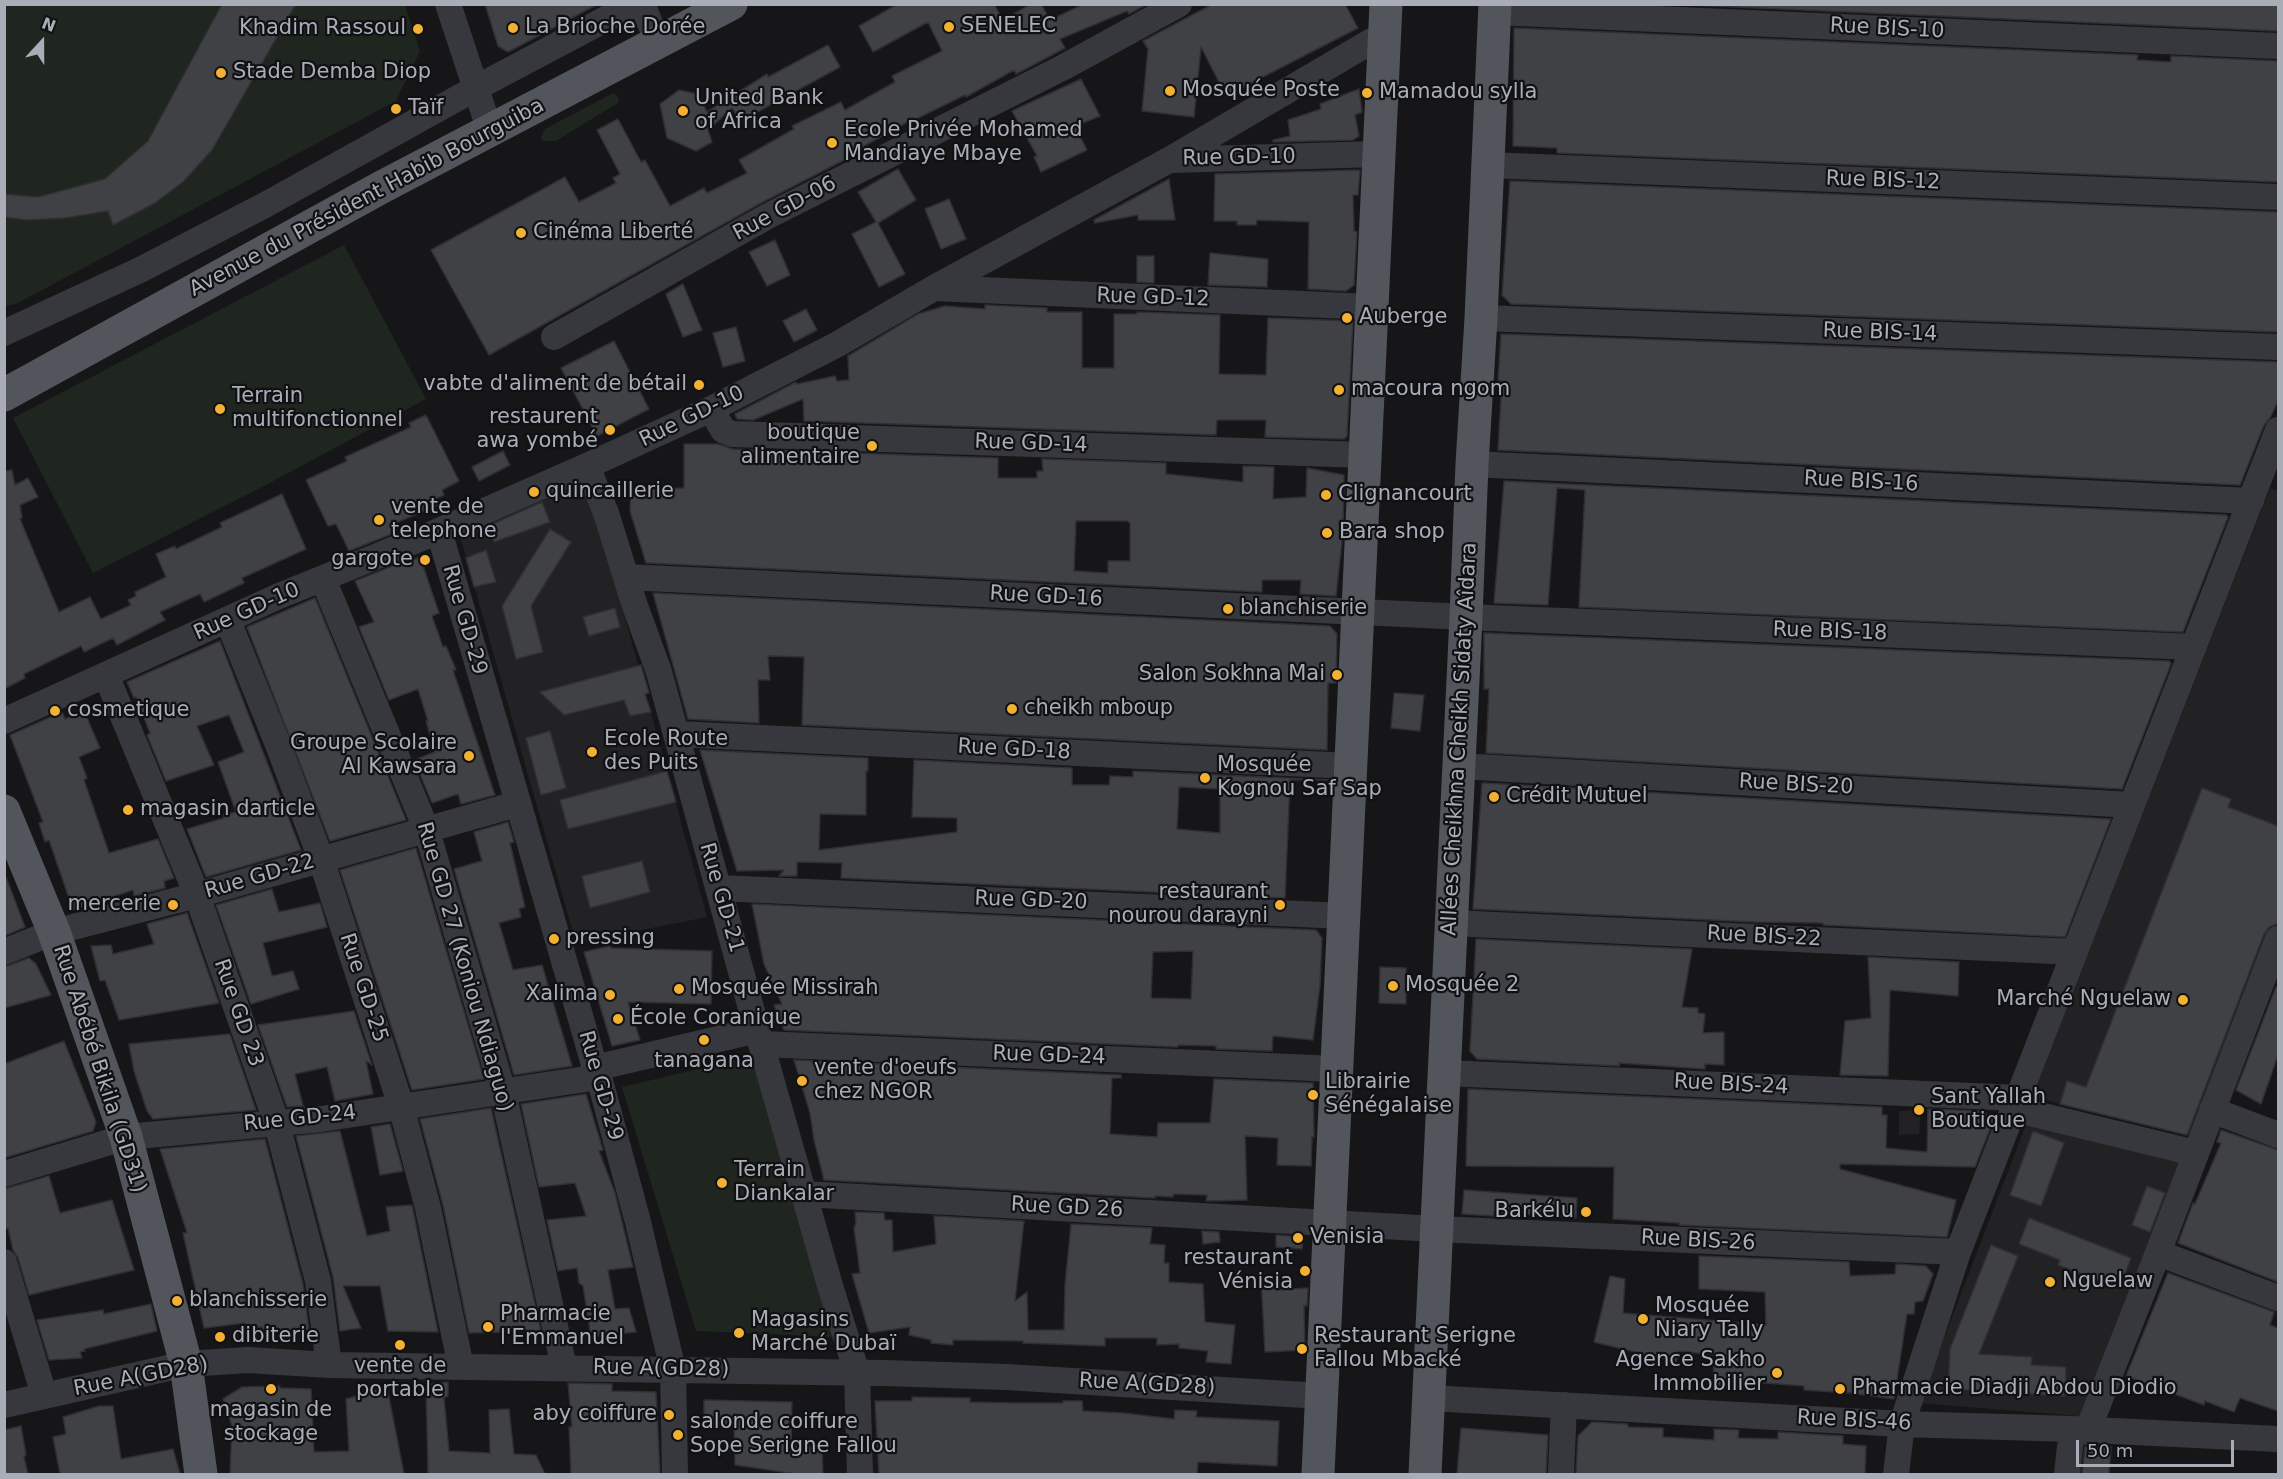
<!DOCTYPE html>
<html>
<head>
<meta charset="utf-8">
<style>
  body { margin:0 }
  #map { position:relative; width:2283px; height:1479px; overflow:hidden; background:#161618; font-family:"DejaVu Sans",sans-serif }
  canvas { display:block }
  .frame { position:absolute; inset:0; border:6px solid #a8adb8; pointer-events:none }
  .north { position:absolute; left:12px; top:12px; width:60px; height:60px; -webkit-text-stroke:4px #111113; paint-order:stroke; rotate:21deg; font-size:16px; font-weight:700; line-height:24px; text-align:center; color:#a8adb8 }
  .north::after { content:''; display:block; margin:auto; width:21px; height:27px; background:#a8adb8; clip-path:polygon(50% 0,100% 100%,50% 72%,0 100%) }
  .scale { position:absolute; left:2076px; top:1440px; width:158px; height:27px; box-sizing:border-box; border:3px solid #a8adb8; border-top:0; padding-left:8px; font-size:18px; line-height:21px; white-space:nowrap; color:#a8adb8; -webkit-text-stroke:4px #111113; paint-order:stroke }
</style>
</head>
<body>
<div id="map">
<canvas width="2283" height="1479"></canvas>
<div class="frame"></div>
<div class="north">N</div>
<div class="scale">50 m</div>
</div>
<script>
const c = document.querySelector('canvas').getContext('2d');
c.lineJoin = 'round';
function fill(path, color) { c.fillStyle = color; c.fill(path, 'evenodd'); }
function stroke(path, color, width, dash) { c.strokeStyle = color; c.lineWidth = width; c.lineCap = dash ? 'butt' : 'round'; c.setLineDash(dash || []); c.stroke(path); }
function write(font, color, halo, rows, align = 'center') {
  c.font = font + ' "DejaVu Sans",sans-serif'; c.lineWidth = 4.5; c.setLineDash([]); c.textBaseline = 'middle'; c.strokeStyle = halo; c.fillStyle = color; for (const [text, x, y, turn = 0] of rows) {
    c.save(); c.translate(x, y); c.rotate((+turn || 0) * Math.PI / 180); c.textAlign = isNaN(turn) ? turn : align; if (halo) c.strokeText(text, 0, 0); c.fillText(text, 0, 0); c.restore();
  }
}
fill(new Path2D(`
  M578 479 590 490 707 917 576 943 458 529Z
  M2270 488 2278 491V920L2194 1136 2032 1097Z
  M1921 1110 1919 1134 1899 1135V1111Z
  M2027 1122 2182 1161 2080 1416 1919 1403Z`), '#222225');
fill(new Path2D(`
  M5 5H405L420 51 396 101 16 304 5 306Z
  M613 93 616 94 619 99 618 103 556 141H543L541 137 545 129Z
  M344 245 426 399 264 486 93 573 13 418Z
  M757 1055 835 1337 696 1331 622 1087Z`), '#1e261f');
const building = new Path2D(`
  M222 4H296L212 150 184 181 155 203 113 225 108 211 65 218 27 220 4 217V194L38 197 105 179 148 141Z
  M485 4H598L508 52 498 46Z
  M898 4H994L1003 20 1031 4H1041L1050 20 1084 4H1147L1129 14 1127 11 1060 39 1065 48 1016 74 1014 70 966 97 965 95 914 120 913 119 864 146 865 149 761 203 489 355 431 250 565 177 579 202 616 183 613 178 620 174 597 130 618 119 641 162 645 160 670 206 704 188 707 193 747 173 739 160 794 129 792 126 841 102 845 110 895 82 892 76 942 51 928 22 873 52 859 26Z
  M1213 4H1345L1358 28 1226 96 1201 47 1194 117 1142 111 1148 49 1143 41Z
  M1668 4H2278V31Z
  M1514 28 2138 55 2137 60 2171 62V56L2278 61V182L1557 153V148L1513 146Z
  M828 45 840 67 741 121 732 108 708 130 712 142 696 151 667 138 660 104 679 90 698 94 707 112 767 74 768 77Z
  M1081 79 1100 116 1075 126 1087 150 1041 172 1034 157 1037 156 1012 111Z
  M1359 89 1362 112 1355 115 1359 136 1353 140 1273 142V140L1290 136 1288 120 1321 109 1320 104Z
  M898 169 916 200 878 223 905 274 879 287 852 234 876 222 858 192Z
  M1360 170 1358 195H1353L1354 231 1357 232 1354 285 1346 291 1308 289 1309 222 1257 220 1256 225H1237V221H1214L1215 174Z
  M1169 179 1175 220H1138V215L1095 223 1094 220Z
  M1510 181 2278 212V332L1511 304 1502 295Z
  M949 199 966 239 941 249 925 209Z
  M775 240 790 275 767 286 749 252Z
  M1210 253 1268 259 1267 287 1208 285Z
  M1137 256H1154V283L1137 282Z
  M683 284 702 330 683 337 666 294Z
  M985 305 1047 308V312H1082V368H1114V314H1137V312L1220 315 1219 374 1266 375 1268 318 1353 321 1347 436 1344 439 1265 437 1266 420H1217L1216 435 804 421 803 399 753 420 737 419 735 414 796 382 797 384 835 376 837 381 849 380 848 356 918 314 945 306 985 309Z
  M806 309 817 330 794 342 783 321Z
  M736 327 745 361 723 367 713 333Z
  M1501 334 2278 362V401L2270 418 2264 425 2240 485 1498 450 1502 381H1498Z
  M614 341 649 409 597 436 561 368Z
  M426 415 459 481 442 490 444 495 435 499 438 505 391 525 394 533 349 551 336 524 328 526 306 480 347 461 345 457 411 427 409 423Z
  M684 444H718L732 449 998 458V478H1037V471H1043L1042 459 1166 463V474L1243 482V466L1274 467 1273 499 1306 497 1307 468 1344 475 1343 532 1336 596 1300 594 1301 580H1262V592L646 563 630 511 631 490 684 488ZM1076 521H1127L1130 523V561H1108V573L1074 571Z
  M503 451 510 465 479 481 472 467Z
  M12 470 15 485 28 478 38 497 20 505 22 518 20 519 59 612 90 597 101 619 131 605 128 600 136 596 135 592 166 577 156 554 175 546 176 549 222 527 220 523 282 494 306 549 242 578 244 583 204 602 200 594 160 612 165 620 117 645 113 638 84 652 81 646 24 674 25 678 4 689V471Z
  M1504 481 2226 515 2228 517 2183 632 1579 607 1585 490 1557 488 1548 605 1494 603Z
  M542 502 550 522 494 542 488 526Z
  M550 529 571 542 531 606 543 652 516 659 502 606Z
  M486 550 496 582 474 587 466 558Z
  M420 557 439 613 432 616 443 647 446 646 456 670H453L495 795 461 804 458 794 432 803 414 760 435 752 426 721H428L418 689 389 700 359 627 374 622 355 581 405 561 406 563Z
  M653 593 1330 626 1337 634 1336 683H1328L1327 750 802 725 804 657 768 656 770 680H758L759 723 688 719Z
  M315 598 406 820 330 841 247 627Z
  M615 608 620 627 589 636 583 617Z
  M1484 633 2169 661 2171 664 2122 789 1486 753 1489 689H1484Z
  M220 641 301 850 206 877 187 829 224 818 223 815 236 812 218 762 244 752 229 715 197 726 214 765 166 781 147 735 150 733 136 697 134 698 127 682Z
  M641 665 649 693 645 694 651 712 630 716 624 700 564 715 540 692Z
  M1394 693 1424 695 1420 731 1391 728Z
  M84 711 100 748 79 757 87 778 84 780 109 853 158 839 174 878 164 881 165 888 134 896 133 890 73 910 49 840 45 842 39 823 43 822 10 735 62 712 65 719Z
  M550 731 566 788 541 795 526 738Z
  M700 750 868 758V771H866V815L820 814 819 850 957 832V818L912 817 914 760 1072 768V785H1109L1110 776 1133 777V771L1330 780H1290L1285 898 841 878 842 863 797 862V876H779L784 870 737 871ZM1179 787 1220 789V833L1177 829Z
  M667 771 676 802 568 829 560 800Z
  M1482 783H1485L2111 819 2065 937 1823 925V923L1755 922 1473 909Z
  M2202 788 2231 799 2228 807 2278 826V920L2277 924 2269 927 2264 934 2187 1135 2060 1104 2067 1081 2086 1087Z
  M508 822 514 842 510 843 525 907 519 909 521 917 499 923 513 970 542 965 572 1066 514 1075 454 869 482 861 474 832Z
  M416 848 484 1079 412 1090 340 870Z
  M642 861 650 892 590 908 582 876Z
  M4 877H6L25 927 4 936Z
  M272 889 279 912 320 903 327 927 263 943 272 976 293 971 299 989 251 1004 216 905Z
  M752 904 1316 930 1322 938 1320 985 1313 1040 1273 1036 1272 1051 1216 1049V1046L1179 1045 1177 1047 784 1030 774 1005 782 1004 764 964ZM1193 951 1191 999 1151 998 1153 952Z
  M187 913 219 1003 119 1020 105 980 100 981 91 946 111 945 113 954 154 944 147 924Z
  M1476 939 1692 949 1682 1007 1698 1008V1013L1705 1014 1703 1033 1724 1032V1065L1705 1064V1069L1619 1063 1620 1066 1477 1059 1470 1051Z
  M610 946 611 948 712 951 711 1004 628 1002 640 1040 612 1046 584 952Z
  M1868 957 1959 962 1958 996 1890 990 1888 1076 1840 1075 1845 1021 1871 1018Z
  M29 958 36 964 51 995 4 1008V967Z
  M1380 967 1406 968V1004L1379 1003Z
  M2276 987H2278V1055L2261 1104 2236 1090Z
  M354 1011 372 1065 366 1061 373 1094 335 1101 327 1067 295 1074 303 1106 287 1107 258 1025Z
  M230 1034 256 1110 153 1119 147 1111 134 1071 129 1044Z
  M64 1041 96 1122 93 1131 4 1158V1064Z
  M794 1060 1121 1075V1078H1112L1110 1134 1157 1137 1158 1123H1210L1214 1079 1313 1083 1314 1137H1312L1311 1166 1277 1165 1278 1138 1245 1136 1247 1200 1206 1201 1207 1195 1173 1194V1197L1155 1196V1198L824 1180 814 1140 810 1113Z
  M1468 1089 1882 1107V1115H1887L1886 1148 1927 1152 1928 1109 1979 1111 1986 1114 1988 1119 1995 1116 1975 1167 1840 1164V1169L1956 1200 1947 1237 1679 1225V1223L1613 1219 1614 1167 1466 1166Z
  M586 1094 603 1150 599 1151 615 1193 633 1267 608 1270 615 1309 629 1308 636 1332 591 1337 583 1286 579 1283 577 1268 558 1271 547 1220 586 1216 575 1183 539 1187 521 1104Z
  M491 1108 541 1331 469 1333 443 1205 420 1119Z
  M390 1124 403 1171 380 1175 371 1127Z
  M2221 1130 2278 1150V1282L2178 1243 2193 1203 2195 1204 2221 1143 2217 1142Z
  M340 1131 367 1236 390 1231 386 1207 412 1205 438 1332 388 1331 380 1286H343L361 1328 340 1331 333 1277 296 1136Z
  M2033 1131 2064 1143 2041 1206 2010 1195Z
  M265 1139 303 1284 309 1330 262 1329V1327L246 1328 245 1323 204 1328 183 1233H187L160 1149Z
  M49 1176 60 1213 112 1200 134 1270 29 1295 18 1258 13 1250 8 1228 4 1229V1189Z
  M2147 1186 2165 1193 2150 1232 2132 1225Z
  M1464 1190 1577 1198 1576 1218 1494 1212V1216L1462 1214Z
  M855 1212 884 1213 885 1220H892L893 1252 936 1244 934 1216 1024 1221 1015 1301 1027 1292 1028 1330H1064L1065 1285 1071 1224 1152 1228 1150 1244 1165 1245 1164 1263H1169V1282L1203 1284 1205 1322 1235 1325 1231 1364 1206 1362 1208 1351 1179 1348V1344L1157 1345V1338H1105V1346L1023 1343V1341L953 1340V1345L931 1343V1340L909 1335 910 1327 869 1333 852 1274 860 1273 854 1228 856 1223Z
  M2029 1218 2131 1258 2120 1288 2058 1265 2060 1260 2019 1244Z
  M1202 1231 1219 1232 1220 1242 1203 1244Z
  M1276 1235 1303 1237 1302 1249 1276 1247Z
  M1991 1245 2018 1256 1979 1354 2032 1357 2031 1365 2066 1367 2065 1396 1948 1389 1950 1349Z
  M1699 1256 1849 1262 1850 1276 1895 1274 1896 1264 1926 1266 1933 1274 1923 1301 1915 1302 1914 1314H1907L1894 1399 1851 1393 1804 1390V1386L1753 1382V1384H1734V1386L1712 1385 1715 1355 1679 1351 1676 1362 1594 1342 1610 1276 1625 1279 1623 1313 1766 1325 1765 1292 1699 1289Z
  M2168 1273 2274 1312 2270 1325 2278 1328V1411L2240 1398 2234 1412 2205 1401 2204 1405 2126 1376Z
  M1277 1277V1290L1308 1288 1307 1306H1304L1305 1350 1265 1352 1261 1278Z
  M151 1304 157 1331 84 1349 85 1351 80 1352 82 1358 49 1360 37 1320 103 1310 104 1314Z
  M448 1382V1396L444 1398 449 1451 490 1453 489 1410 509 1409 514 1454 536 1455 545 1474H428L426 1384Z
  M568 1383 612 1384V1391L656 1392 660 1474H571L569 1427H572Z
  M280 1386V1388L311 1389 314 1452 349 1451 346 1399 387 1387 404 1474H230L232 1426 223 1399 242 1387Z
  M912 1397 970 1398V1402L1013 1403H1063V1401H1082L1083 1411 1124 1413 1174 1419 1175 1410 1197 1411 1196 1417 1279 1421 1277 1466 1198 1462 1197 1474H879L875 1401H912Z
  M704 1400 792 1402 791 1447 822 1446 823 1474H796L735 1465 734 1427H704Z
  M99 1406H113L121 1459 173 1449 180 1474H60L53 1437 66 1434 63 1417Z
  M1592 1422 1628 1424V1427L1663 1428V1437L1714 1440V1429L1739 1430 1738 1438 1778 1439V1432L1843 1436V1444L1866 1446 1865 1474H1576L1578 1436Z
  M21 1426 26 1455 24 1457 28 1474H4V1430Z
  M1461 1428 1548 1435 1546 1474H1457Z
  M2091 1446 2111 1447 2109 1474H2082L2085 1447Z`);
fill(building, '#404145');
stroke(building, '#303034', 1.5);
stroke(new Path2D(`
  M448 4 490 131
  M642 4 658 42
  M1495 12 2278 46
  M1172 160 1379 154
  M1488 165 2278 197
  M935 288 1372 307
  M1481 318 2278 347
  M4 333 142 269 265 205 476 88 634 4
  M554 337 768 216 1064 67 1179 4
  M711 409 723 430 732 434 1365 455
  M1472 464 2251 501
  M587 466 606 513 634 603 659 672 757 1030 829 1282 857 1373 860 1474
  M439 531C490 711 544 889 595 1068L599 1077 638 1222 673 1370 675 1474
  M626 577 1466 617 2194 647
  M323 579 427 831 503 1092 564 1367
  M228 621 277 742 321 859 401 1106 428 1208 461 1367
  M106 675 197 895 277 1124 318 1281 329 1365
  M4 721 279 596 439 531 587 466 711 409 838 344 934 288 1169 160 1370 42 1385 35
  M677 734 1351 766
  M1459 766 2132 805
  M719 888 1344 916
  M1452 923 2075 952
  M4 952 54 932 197 895 517 804
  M762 1044 1336 1069
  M595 1068 757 1030
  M1445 1073 2018 1098
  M2014 1109 2195 1153
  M2212 1110 2278 1135
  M4 1174 126 1137 321 1119 599 1077
  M804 1194 1437 1229 1958 1252
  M2158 1253 2278 1298
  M4 1262 44 1395
  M1429 1398 1902 1424 2072 1429 2278 1439
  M4 1405 186 1364 248 1360 329 1365 884 1373 1006 1377 1322 1396
  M2087 1432 2158 1253 2278 939
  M1561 1474 1564 1405
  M1896 1474 1902 1424 1958 1252 2278 430
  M2067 1474 2072 1429`), '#37383d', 26);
stroke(new Path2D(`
  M4 395 380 188 731 4
  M4 811 54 932 126 1137 186 1364 201 1474
  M1318 1474 1386 4
  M1425 1474 1466 617 1472 464 1481 318 1495 4`), '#53555c', 33);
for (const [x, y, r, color] of [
  [949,27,6,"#f2b134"],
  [513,28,6,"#f2b134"],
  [418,29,6,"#f2b134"],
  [221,73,6,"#f2b134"],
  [1170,91,6,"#f2b134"],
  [1367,93,6,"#f2b134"],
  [396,109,6,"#f2b134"],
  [683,111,6,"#f2b134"],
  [832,143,6,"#f2b134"],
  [521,233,6,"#f2b134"],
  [1347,318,6,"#f2b134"],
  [699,385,6,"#f2b134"],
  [1339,390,6,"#f2b134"],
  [220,409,6,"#f2b134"],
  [610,430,6,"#f2b134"],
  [872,446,6,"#f2b134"],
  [534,492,6,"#f2b134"],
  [1326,495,6,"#f2b134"],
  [379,520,6,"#f2b134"],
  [1327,533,6,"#f2b134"],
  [425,560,6,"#f2b134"],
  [1228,609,6,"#f2b134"],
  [1337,675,6,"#f2b134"],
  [1012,709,6,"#f2b134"],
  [55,711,6,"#f2b134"],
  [592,752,6,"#f2b134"],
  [469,756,6,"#f2b134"],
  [1205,778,6,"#f2b134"],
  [1494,797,6,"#f2b134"],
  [128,810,6,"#f2b134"],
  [173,905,6,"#f2b134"],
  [1280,905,6,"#f2b134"],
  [554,939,6,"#f2b134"],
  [1393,986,6,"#f2b134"],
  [679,989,6,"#f2b134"],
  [610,995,6,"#f2b134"],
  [2183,1000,6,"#f2b134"],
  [618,1019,6,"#f2b134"],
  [704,1040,6,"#f2b134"],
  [802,1081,6,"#f2b134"],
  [1313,1095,6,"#f2b134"],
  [1919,1110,6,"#f2b134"],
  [722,1183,6,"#f2b134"],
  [1586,1212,6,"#f2b134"],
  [1298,1238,6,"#f2b134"],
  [1305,1271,6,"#f2b134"],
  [2050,1282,6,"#f2b134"],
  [177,1301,6,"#f2b134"],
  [1643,1319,6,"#f2b134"],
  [488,1327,6,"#f2b134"],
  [739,1333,6,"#f2b134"],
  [220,1337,6,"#f2b134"],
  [400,1345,6,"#f2b134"],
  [1302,1349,6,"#f2b134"],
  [1777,1373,6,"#f2b134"],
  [271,1389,6,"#f2b134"],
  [1840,1389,6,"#f2b134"],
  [669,1415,6,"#f2b134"],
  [678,1435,6,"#f2b134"]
]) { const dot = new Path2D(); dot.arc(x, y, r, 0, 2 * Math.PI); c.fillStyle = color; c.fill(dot); stroke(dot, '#111113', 2); }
write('21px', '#a8adb8', '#111113', [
  ["SENELEC",961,27],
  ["La Brioche Dorée",525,28],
  ["Khadim Rassoul",406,29,"right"],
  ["Stade Demba Diop",233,73],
  ["Mosquée Poste",1182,91],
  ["Mamadou sylla",1379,93],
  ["United Bank",695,99],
  ["of Africa",695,123],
  ["Taïf",408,109],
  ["Ecole Privée Mohamed",844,131],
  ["Mandiaye Mbaye",844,155],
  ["Cinéma Liberté",533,233],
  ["Auberge",1359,318],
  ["vabte d'aliment de bétail",687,385,"right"],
  ["macoura ngom",1351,390],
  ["Terrain",232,397],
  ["multifonctionnel",232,421],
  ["restaurent",598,418,"right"],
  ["awa yombé",598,442,"right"],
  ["boutique",860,434,"right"],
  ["alimentaire",860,458,"right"],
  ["quincaillerie",546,492],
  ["Clignancourt",1338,495],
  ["vente de",391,508],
  ["telephone",391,532],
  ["Bara shop",1339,533],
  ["gargote",413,560,"right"],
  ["blanchiserie",1240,609],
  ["Salon Sokhna Mai",1325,675,"right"],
  ["cheikh mboup",1024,709],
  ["cosmetique",67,711],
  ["Ecole Route",604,740],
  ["des Puits",604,764],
  ["Groupe Scolaire",457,744,"right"],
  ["Al Kawsara",457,768,"right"],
  ["Mosquée",1217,766],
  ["Kognou Saf Sap",1217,790],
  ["Crédit Mutuel",1506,797],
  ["magasin darticle",140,810],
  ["restaurant",1268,893,"right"],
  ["nourou darayni",1268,917,"right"],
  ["mercerie",161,905,"right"],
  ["pressing",566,939],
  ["Mosquée 2",1405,986],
  ["Mosquée Missirah",691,989],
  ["Xalima",598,995,"right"],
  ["Marché Nguelaw",2171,1000,"right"],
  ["École Coranique",630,1019],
  ["tanagana",704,1062,"center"],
  ["vente d'oeufs",814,1069],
  ["chez NGOR",814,1093],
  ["Librairie",1325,1083],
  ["Sénégalaise",1325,1107],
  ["Sant Yallah",1931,1098],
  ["Boutique",1931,1122],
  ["Terrain",734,1171],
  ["Diankalar",734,1195],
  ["Barkélu",1574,1212,"right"],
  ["Venisia",1310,1238],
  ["restaurant",1293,1259,"right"],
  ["Vénisia",1293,1283,"right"],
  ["Nguelaw",2062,1282],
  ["blanchisserie",189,1301],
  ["Mosquée",1655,1307],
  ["Niary Tally",1655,1331],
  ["Pharmacie",500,1315],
  ["l'Emmanuel",500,1339],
  ["Magasins",751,1321],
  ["Marché Dubaï",751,1345],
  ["dibiterie",232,1337],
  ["Restaurant Serigne",1314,1337],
  ["Fallou Mbacké",1314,1361],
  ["Agence Sakho",1765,1361,"right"],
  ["Immobilier",1765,1385,"right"],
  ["vente de",400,1367,"center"],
  ["portable",400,1391,"center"],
  ["Pharmacie Diadji Abdou Diodio",1852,1389],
  ["magasin de",271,1411,"center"],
  ["stockage",271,1435,"center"],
  ["aby coiffure",657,1415,"right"],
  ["salonde coiffure",690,1423],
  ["Sope Serigne Fallou",690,1447]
], 'left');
write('21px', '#a8adb8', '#111113', [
  ["Rue BIS-10",1887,29,3],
  ["Rue GD-10",1239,158,-1],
  ["Rue BIS-12",1883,181,2],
  ["Avenue du Président Habib Bourguiba",367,198,-28],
  ["Rue GD-06",785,209,-28],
  ["Rue GD-12",1153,298,2],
  ["Rue BIS-14",1880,333,2],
  ["Rue GD-10",692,417,-26],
  ["Rue GD-14",1031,444,2],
  ["Rue BIS-16",1861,482,3],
  ["Rue GD-16",1046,597,3],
  ["Rue GD-10",247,612,-24],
  ["Rue GD-29",464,620,74],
  ["Rue BIS-18",1830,632,2],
  ["Allées Cheikhna Cheikh Sidaty Aîdara",1460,739,-87],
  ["Rue GD-18",1014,750,3],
  ["Rue BIS-20",1796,785,3],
  ["Rue GD-22",260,877,-16],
  ["Rue GD-21",721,898,74],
  ["Rue GD-20",1031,901,2],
  ["Rue BIS-22",1764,937,3],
  ["Rue GD 27 (Koniou Ndiaguo)",464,967,74],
  ["Rue GD-25",363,988,72],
  ["Rue GD 23",238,1013,71],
  ["Rue GD-24",1049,1056,2],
  ["Rue Abébé Bikila (GD31)",99,1069,72],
  ["Rue BIS-24",1731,1085,3],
  ["Rue GD-29",600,1086,74],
  ["Rue GD-24",300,1119,-6],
  ["Rue GD 26",1067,1208,3],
  ["Rue BIS-26",1698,1241,3],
  ["Rue A(GD28)",661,1369,1],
  ["Rue A(GD28)",141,1377,-11],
  ["Rue A(GD28)",1147,1385,3],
  ["Rue BIS-46",1854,1421,3]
]);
</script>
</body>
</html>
